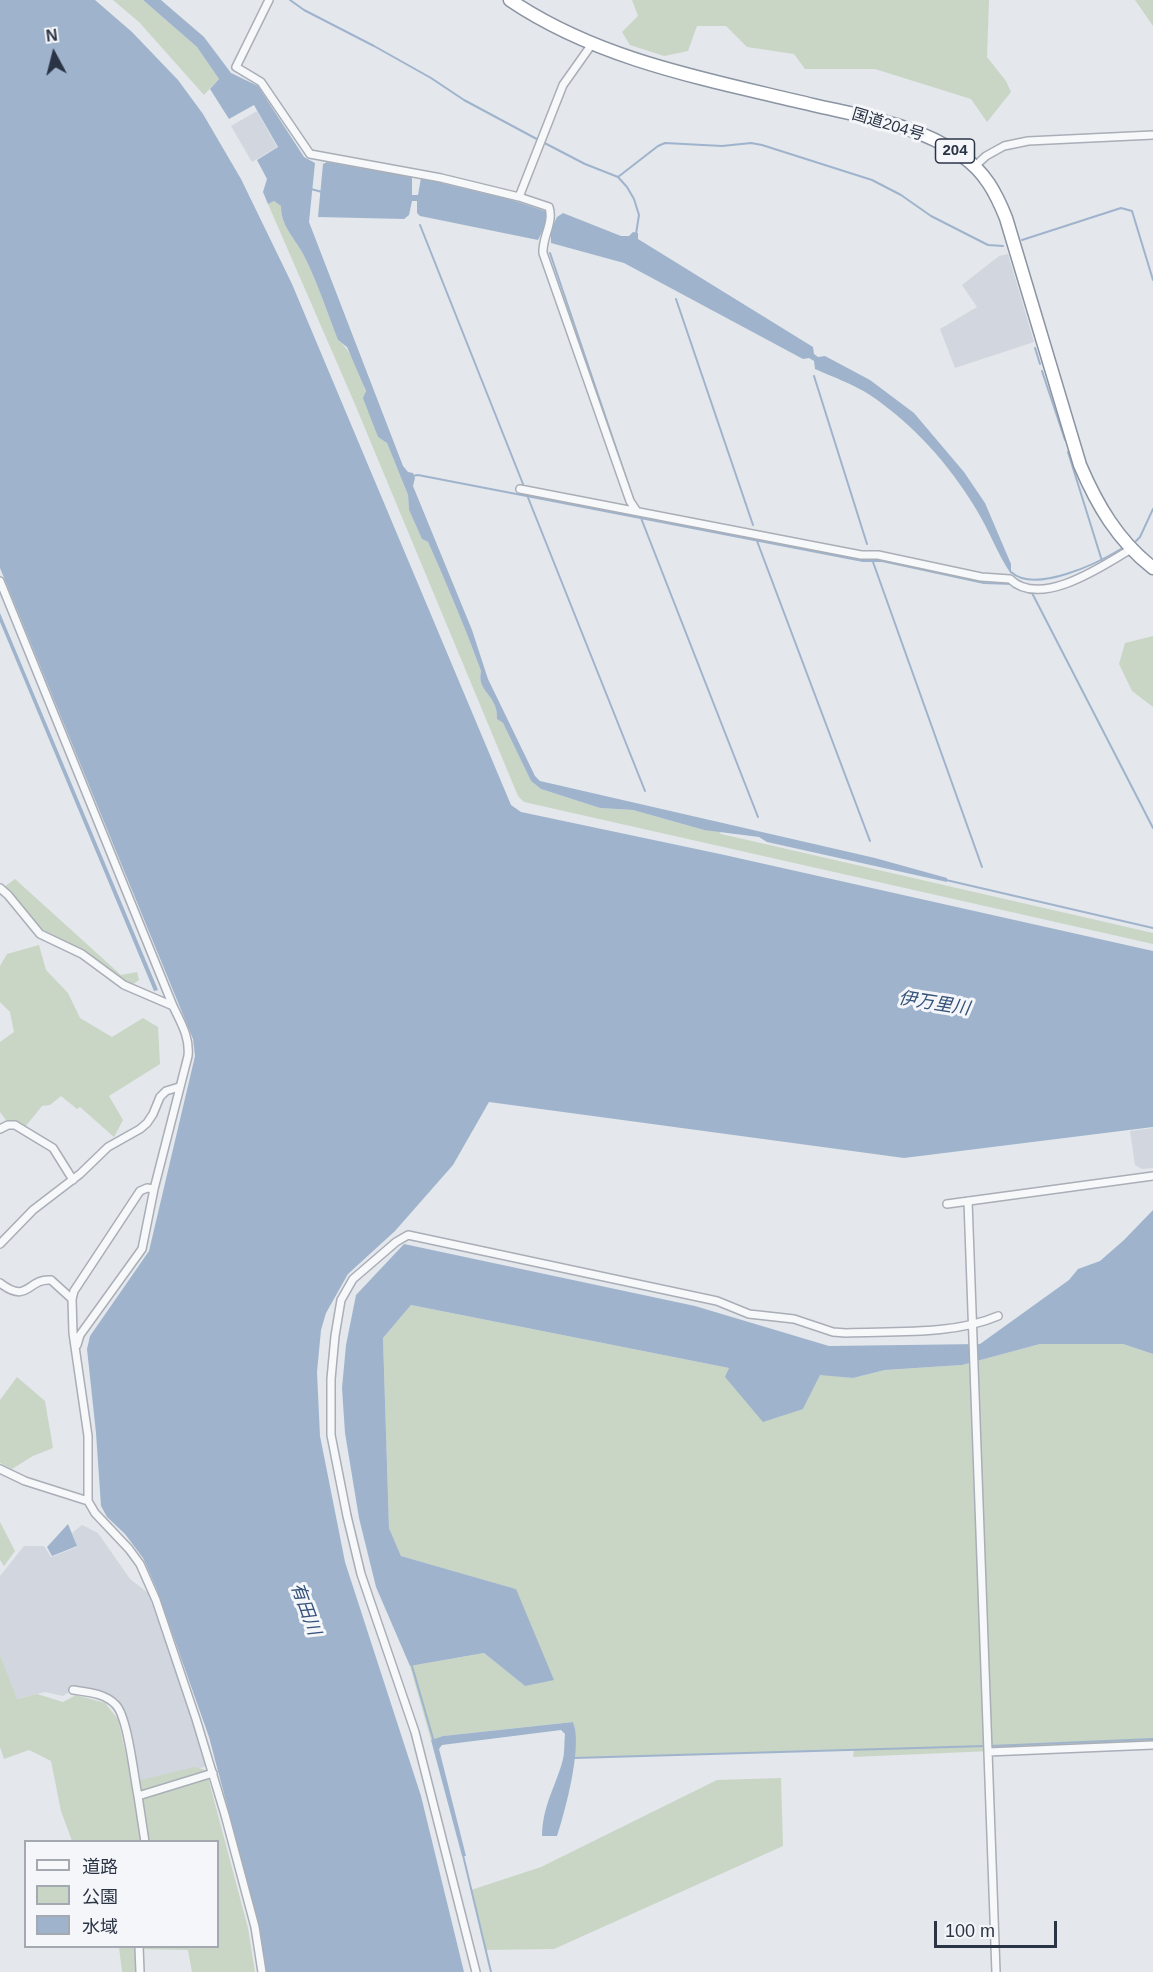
<!DOCTYPE html>
<html>
<head>
<meta charset="utf-8">
<style>
  body { margin:0 }
  #map { position:relative; width:1153px; height:1972px; overflow:hidden; background:#e4e7ec; font-family:Helvetica,"Noto Sans JP",sans-serif }
  canvas { display:block }
  .legend { position:absolute; left:24px; top:1840px; width:195px; height:108px; box-sizing:border-box; background:#f4f6f9; border:2px solid #a4a8b1; margin:0; padding:8px 10px; list-style:none; font-size:18px; color:#2b3445 }
  .legend li { display:flex; align-items:center; gap:12px; height:30px }
  .legend b { width:30px; border:2px solid #a4a8b1 }
  .north { position:absolute; left:24px; top:24px; width:60px; height:60px; -webkit-text-stroke:4px #f4f6f9; paint-order:stroke; rotate:353deg; font-size:16px; font-weight:700; line-height:24px; text-align:center; color:#2b3445 }
  .north::after { content:''; display:block; margin:auto; width:21px; height:27px; background:#2b3445; clip-path:polygon(50% 0,100% 100%,50% 72%,0 100%) }
  .scale { position:absolute; left:934px; top:1921px; width:123px; height:27px; box-sizing:border-box; border:3px solid #2b3445; border-top:0; padding-left:8px; font-size:18px; line-height:21px; white-space:nowrap; color:#2b3445; -webkit-text-stroke:4px #f4f6f9; paint-order:stroke }
</style>
</head>
<body>
<div id="map">
<canvas width="1153" height="1972"></canvas>
<ul class="legend">
<li><b style="height:8px;background:#f7f8fa"></b>道路</li>
<li><b style="height:16px;background:#c9d6c5"></b>公園</li>
<li><b style="height:16px;background:#9fb4cc"></b>水域</li>
</ul>
<div class="north">N</div>
<div class="scale">100 m</div>
</div>
<script>
const c = document.querySelector('canvas').getContext('2d');
c.lineJoin = 'round';
function fill(path, color) { c.fillStyle = color; c.fill(path, 'evenodd'); }
function stroke(path, color, width, dash) { c.strokeStyle = color; c.lineWidth = width; c.lineCap = dash ? 'butt' : 'round'; c.setLineDash(dash || []); c.stroke(path); }
function write(font, color, halo, rows, align = 'center') {
  c.font = font + ' Helvetica,"Noto Sans JP",sans-serif'; c.lineWidth = 6; c.setLineDash([]); c.textBaseline = 'middle'; c.strokeStyle = halo; c.fillStyle = color; for (const [text, x, y, turn = 0] of rows) {
    c.save(); c.translate(x, y); c.rotate((+turn || 0) * Math.PI / 180); c.textAlign = isNaN(turn) ? turn : align; if (halo) c.strokeText(text, 0, 0); c.fillText(text, 0, 0); c.restore();
  }
}
fill(new Path2D(`
  M257 111 277 147 252 162 231 126Z
  M1008 254 1034 342 955 368 940 329 977 307 962 285 999 256Z
  M1153 1128V1168L1142 1169 1135 1165 1130 1131Z
  M82 1525 98 1533 130 1579 148 1593 194 1724 207 1766 142 1788 128 1718 118 1699 78 1686 63 1696 45 1692 16 1699 0 1655V1576L24 1546H44L51 1557 77 1547 72 1533Z`), '#d2d6de');
fill(new Path2D(`
  M113 0H143L197 47 219 79 204 95 139 22Z
  M632 0H989L987 57 1006 81 1011 92 987 122 971 99 875 69H805L794 54 747 47 726 26H697L688 51 664 56 630 45 622 32 638 16Z
  M1135 0H1153V26Z
  M274 201 281 206C281 226 293 236 302 252 316 278 327 312 338 340 360 357 371 410 378 437L387 443 408 495 409 510 422 539 428 542C447 585 465 627 481 671 476 691 498 694 497 719L503 723 531 781 541 789 600 808 633 810 704 830H718L721 834 765 844 1153 933V944L524 802 518 796 354 402 268 204Z
  M1153 636V707L1132 691 1119 664 1125 643Z
  M15 879 121 975 137 972 139 980 132 985 121 980 85 953 40 928 12 893 4 887Z
  M39 945 46 970 68 993 80 1018 112 1037 143 1018 158 1027 160 1064 109 1096 123 1120 114 1137 80 1107 77 1109 61 1096 50 1105 42 1106 25 1127 6 1120 0 1112V1042L14 1032 10 1012 0 1002V966L7 954Z
  M411 1305 729 1368 803 1409 820 1374 853 1378 885 1370 962 1365 1040 1344H1123L1153 1354V1744L853 1757 854 1750 574 1758 575 1728 573 1722 443 1736 431 1740 410 1666 484 1653 525 1686 516 1589 401 1556 389 1528 383 1338Z
  M17 1377 45 1401 53 1448 33 1456 12 1469 0 1463V1400Z
  M0 1522 15 1551 4 1566 0 1560Z
  M0 1655 17 1699 37 1694 63 1702 76 1695 105 1703 118 1719 132 1782 195 1767 206 1770 248 1928 255 1972H192L188 1950 135 1949V1972H122L119 1947 218 1946V1842L72 1841 61 1811 51 1761 29 1750 4 1759 0 1747Z
  M781 1778 783 1846 554 1949 485 1950 471 1890 541 1867 717 1780Z`), '#c9d6c5');
fill(new Path2D(`
  M0 0H95L132 32 178 80 203 114 241 179 292 284 511 805 521 812 720 854 1153 951V1127L904 1158 489 1102 453 1165 395 1231 348 1274 326 1313 321 1330 317 1372 320 1436 345 1562 421 1796 464 1972H266L260 1930 209 1737 157 1590 143 1558 125 1534 107 1517 101 1506 96 1433 87 1349 90 1336 149 1251 195 1056 193 1039 0 568Z
  M143 0H161L204 37 231 73 258 86 304 157 315 163 309 222 403 466 408 472 413 473 415 478 413 486 472 630 488 679 535 776 540 781 875 858 947 878V882L767 842 759 837 704 830 633 810 600 808 541 789 531 781 503 723 497 719C498 694 476 692 481 671 465 627 447 585 428 542L422 539 409 510 408 495 387 443 378 437 363 398 366 391 347 347 338 340C327 312 316 278 302 252 293 236 281 226 281 206L274 201 268 204 263 192 267 179 257 160 278 147 254 105 229 119 210 89 219 79 197 47Z
  M327 162 412 177V195H418L421 178 512 200 545 211 547 216 546 225 552 227 557 217 563 213 621 236H629L633 232 638 233V239L813 347 814 354 818 357 825 356 870 380 914 413 964 472 985 503 1011 564V574C997 553 989 530 976 509 949 464 913 424 870 395 853 384 833 377 815 369L814 361 809 358 803 359 624 263 551 243V232L543 230 538 240 420 216 417 213V201H412L409 215 404 219 318 217 323 164Z
  M0 613 156 985 158 990 154 991 0 622Z
  M1153 1210V1354L1123 1344H1040L962 1365 885 1370 853 1378 820 1375 803 1409 763 1422 725 1377 729 1368 411 1305 383 1338 389 1528 401 1556 516 1589 554 1680 525 1686 484 1653 410 1666 376 1587 359 1518 345 1433 342 1388 346 1345 356 1295 404 1244 695 1306 829 1346 980 1344 1069 1280 1078 1269 1100 1261 1124 1240Z
  M68 1524 77 1546 52 1556 47 1547Z
  M573 1722C583 1745 565 1812 557 1836H542C543 1805 554 1790 562 1763 565 1754 564 1743 565 1734L561 1730 442 1745 439 1749 466 1856H462L431 1740 443 1736Z`), '#9fb4cc');
stroke(new Path2D(`
  M290 0 304 10 374 46 431 78 464 100 533 137 585 164 618 177 627 187 634 199 639 215 636 234
  M618 177 658 146 665 143 722 146 751 143 762 145 872 180 901 195 931 216 988 245 1003 246
  M311 189 322 192
  M420 225 523 484
  M1022 240 1121 208 1132 211 1153 280
  M550 253 634 501
  M676 299 753 525
  M1035 348 1040 364
  M1042 371 1065 440
  M814 376 867 544
  M1068 452 1102 561
  M412 476 418 475 863 561H882L984 583 1013 584
  M527 495 645 791
  M641 518 758 817
  M757 541 870 841
  M1136 541 1140 537 1153 509
  M873 562 982 867
  M1011 572C1035 594 1098 563 1121 549
  M1031 591 1153 828
  M946 880 1153 928
  M412 1666 434 1742
  M991 1746 1153 1739
  M574 1758 985 1746
  M463 1855 491 1972`), '#9fb4cc', 2);
const street = new Path2D(`
  M269 0 236 67 261 82 310 154 441 178 519 197
  M592 44 563 85 519 197 549 207C554 223 542 237 543 253L630 501 636 510
  M975 166 986 156 1004 146 1028 141 1153 135
  M520 489 861 555H878L981 577 1010 579C1040 609 1103 566 1131 549
  M0 581 173 1006
  M0 888 8 895 40 934 82 954 124 985 173 1006C181 1023 190 1037 188 1056L154 1189 142 1249 80 1335 77 1345
  M0 1129 8 1125H15L53 1148 73 1180
  M154 1189 147 1188 140 1191 74 1291 72 1299 73 1333 88 1436V1501L95 1513 129 1549 140 1564 156 1600 196 1719 225 1815 255 1927 262 1972
  M968 1201 996 1972
  M947 1204 1153 1176
  M0 1244 33 1210 80 1174 108 1147 140 1129 147 1123 153 1114 160 1097 166 1091 179 1087
  M0 1283C29 1305 27 1278 51 1280L72 1299
  M0 1469 25 1481 88 1501
  M73 1690C87 1692 105 1693 116 1705 128 1718 134 1777 138 1796
  M988 1752 1153 1745
  M145 1842 138 1796 213 1773
  M139 1946 140 1972
  M476 1972 415 1732 361 1574 347 1516 331 1435V1379L335 1336 341 1300 353 1279 396 1242 408 1235 717 1301 749 1314 794 1319 833 1332 846 1333C894 1331 954 1335 998 1316`);
const highway = new Path2D(`
  M510 0C600 61 710 80 813 105 865 117 919 125 962 156 985 172 996 193 1006 218L1080 465C1097 505 1118 541 1153 568`);
stroke(street, '#a9aeb7', 10);
stroke(highway, '#8b94a3', 15);
stroke(street, '#f7f8fa', 7);
stroke(highway, '#fff', 12);
for (const [x, y, w] of [
  [955,151,39]
]) { const box = new Path2D(); box.roundRect(x - w / 2, y - 12, w, 24, 4.5); c.fillStyle = '#f4f6f9'; c.fill(box); stroke(box, '#2b3445', 1.5); }
write('bold 15px', '#2b3445', null, [
  ["204",955,151]
]);
write('16px', '#2b3445', '#f4f6f9', [
  ["国道204号",888,125,17]
]);
write('italic 18px', '#34527a', '#f4f6f9', [
  ["伊万里川",934,1004,9],
  ["有田川",305,1609,70]
]);
</script>
</body>
</html>
